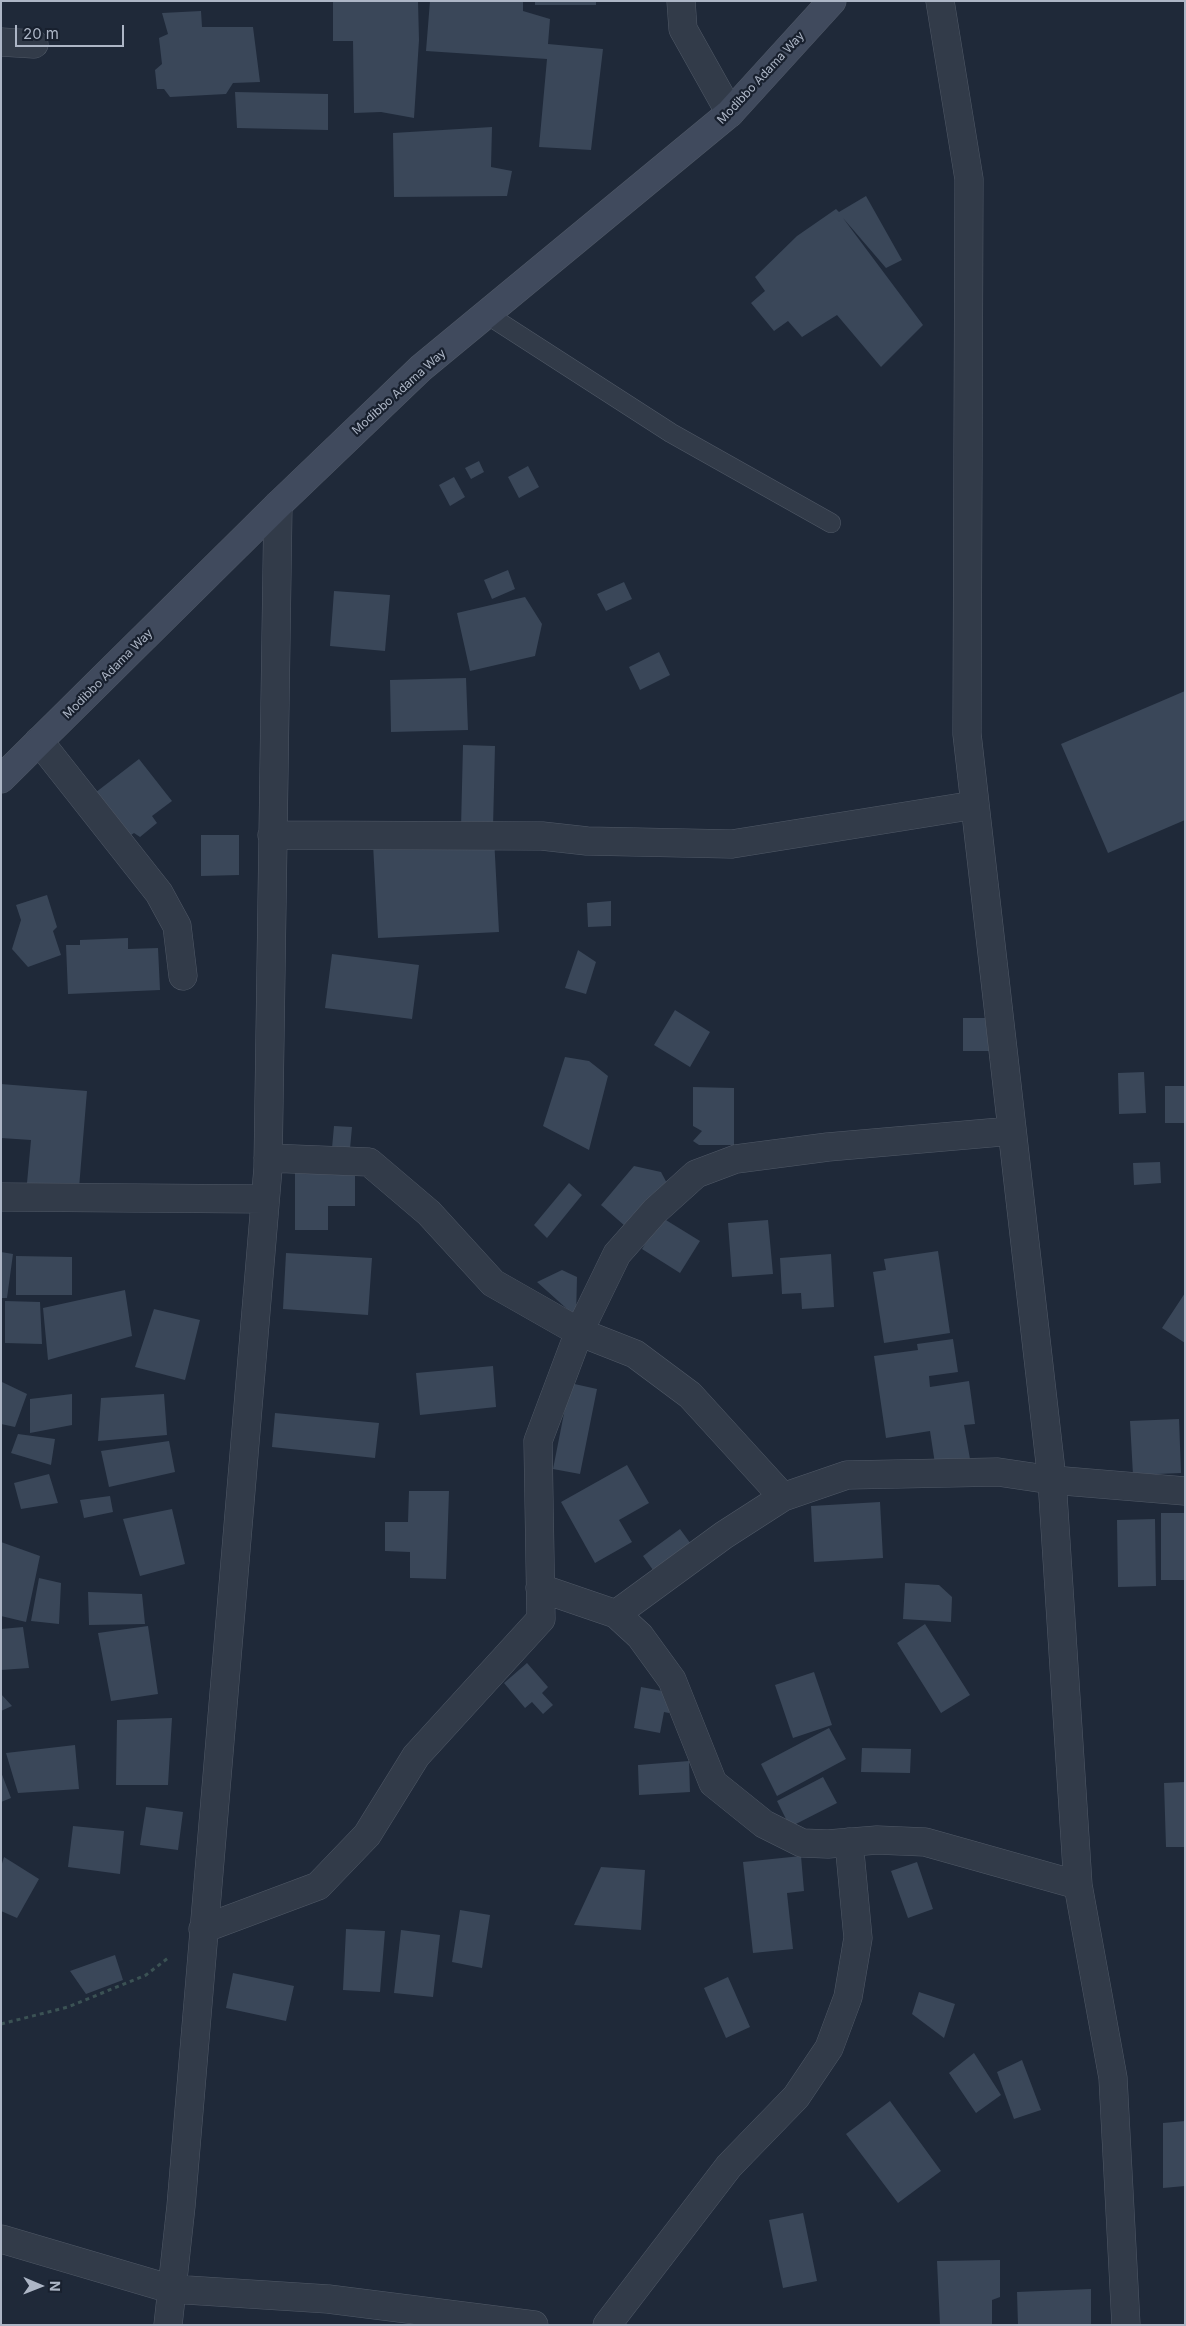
<!DOCTYPE html>
<html>
<head>
<meta charset="utf-8">
<style>
  body { margin:0 }
  #map { position:relative; width:1186px; height:2326px; overflow:hidden; background:#1f2939; font-family:Inter,sans-serif }
  canvas { display:block }
  .frame { position:absolute; inset:0; border:2px solid #adb6c6; pointer-events:none }
  .north { position:absolute; left:15px; top:2261px; width:50px; height:50px; -webkit-text-stroke:4px #18202e; paint-order:stroke; rotate:91deg; font-size:14px; font-weight:700; line-height:20px; text-align:center; color:#adb6c6 }
  .north::after { content:''; display:block; margin:auto; width:18px; height:22px; background:#adb6c6; clip-path:polygon(50% 0,100% 100%,50% 72%,0 100%) }
  .scale { position:absolute; left:15px; top:25px; width:109px; height:22px; box-sizing:border-box; border:2px solid #adb6c6; border-top:0; padding-left:6px; font-size:15px; line-height:18px; white-space:nowrap; color:#adb6c6; -webkit-text-stroke:4px #18202e; paint-order:stroke }
</style>
</head>
<body>
<div id="map">
<canvas width="1186" height="2326"></canvas>
<div class="frame"></div>
<div class="north">N</div>
<div class="scale">20 m</div>
</div>
<script>
const c = document.querySelector('canvas').getContext('2d');
c.lineJoin = 'round';
function fill(path, color) { c.fillStyle = color; c.fill(path, 'evenodd'); }
function stroke(path, color, width, dash) { c.strokeStyle = color; c.lineWidth = width; c.lineCap = dash ? 'butt' : 'round'; c.setLineDash(dash || []); c.stroke(path); }
function write(font, color, halo, rows, align = 'center') {
  c.font = font + ' Inter,sans-serif'; c.lineWidth = 4.5; c.setLineDash([]); c.textBaseline = 'middle'; c.strokeStyle = halo; c.fillStyle = color; for (const [text, x, y, turn = 0] of rows) {
    c.save(); c.translate(x, y); c.rotate((+turn || 0) * Math.PI / 180); c.textAlign = isNaN(turn) ? turn : align; if (halo) c.strokeText(text, 0, 0); c.fillText(text, 0, 0); c.restore();
  }
}
fill(new Path2D(`
  M333 1H418L419 40 414 118 381 112 354 113 353 41H333Z
  M430 1H523V11L550 19 548 44 603 49 591 150 539 147 547 59 426 51Z
  M535 1H596V5H535Z
  M201 11 202 27H253L260 82 233 83 226 94 170 97 164 89H157L155 70 162 64 159 38 168 34 162 13Z
  M235 92 328 94V130L237 128Z
  M492 127 491 167 512 171 507 196 394 197 393 133Z
  M866 196 902 260 886 268 843 218 923 325 881 367 837 315 802 337 788 321 774 331 751 303 765 291 755 277 797 236 836 209 839 212Z
  M479 461 484 472 471 479 465 468Z
  M528 466 539 487 519 498 508 477Z
  M454 477 465 497 450 506 439 485Z
  M508 570 515 589 492 599 484 580Z
  M624 582 632 599 606 611 597 594Z
  M334 591 390 595 385 651 330 646Z
  M525 597 542 624 535 656 470 671 457 613Z
  M659 652 670 675 640 690 629 667Z
  M466 678 468 730 391 732 390 680Z
  M1185 691V820L1108 853 1061 744Z
  M463 745 495 746 493 828H461Z
  M139 759 172 801 152 816 157 823 140 837 134 833 125 839 91 796Z
  M201 835H239V875L201 876Z
  M494 837 499 932 378 938 373 844Z
  M47 895 57 927 53 931 61 955 28 967 12 949 21 920 16 905Z
  M611 901V926L588 927 587 903Z
  M128 938V949L158 948 160 990 68 994 66 945H80V940Z
  M578 950 596 962 586 994 565 988Z
  M332 954 419 965 412 1019 325 1008Z
  M675 1010 710 1032 690 1067 654 1045Z
  M963 1018H993V1051H963Z
  M565 1057 589 1061 608 1076 589 1150 543 1126Z
  M1144 1072 1146 1113 1119 1114 1118 1073Z
  M1 1084 87 1091 79 1188 27 1183 31 1140 1 1138Z
  M1165 1086H1185V1123H1165Z
  M693 1087 734 1088V1145H699L693 1141 702 1131 693 1126Z
  M334 1126 352 1127 350 1149 332 1148Z
  M1160 1162 1161 1183 1134 1185 1133 1163Z
  M634 1166 661 1172 670 1189 633 1233 601 1205Z
  M295 1168H355V1206H328V1230H295Z
  M569 1183 582 1195 547 1238 534 1225Z
  M661 1217 700 1241 680 1273 642 1249Z
  M768 1220 773 1274 732 1277 728 1223Z
  M938 1251 950 1333 884 1343 873 1272 886 1270 884 1259Z
  M1 1252 13 1254 7 1298H1Z
  M286 1253 372 1258 368 1315 283 1309Z
  M831 1254 834 1307 802 1309 801 1293 782 1294 780 1258Z
  M16 1256 72 1257V1295H16Z
  M562 1270 577 1277 576 1317 537 1282Z
  M125 1290 132 1336 48 1360 43 1308Z
  M1185 1293V1343L1162 1328Z
  M5 1301 40 1302 42 1344 5 1343Z
  M154 1309 200 1320 185 1380 135 1367Z
  M953 1339 958 1372 929 1376 930 1387 969 1381 975 1424 964 1425 970 1459 935 1464 930 1431 886 1438 874 1356 918 1350 917 1344Z
  M493 1366 496 1407 420 1415 416 1373Z
  M2 1382 27 1394 15 1427 1 1424Z
  M570 1383 597 1389 580 1474 553 1469Z
  M72 1394V1425L30 1433V1399Z
  M164 1394 167 1435 98 1441 101 1398Z
  M275 1413 379 1423 375 1458 272 1447Z
  M1179 1419 1181 1473 1133 1475 1130 1421Z
  M18 1434 55 1439 51 1465 11 1453Z
  M169 1441 175 1472 109 1487 101 1451Z
  M627 1465 649 1503 619 1520 632 1542 595 1563 561 1502Z
  M49 1474 58 1503 21 1509 14 1483Z
  M409 1491H449L446 1579 410 1578V1552L385 1551V1522H408Z
  M110 1496 113 1512 84 1518 80 1500Z
  M880 1502 883 1558 814 1562 811 1506Z
  M172 1509 185 1564 140 1576 123 1519Z
  M1161 1513H1185V1580H1161Z
  M1155 1519 1156 1586 1118 1587 1117 1520Z
  M680 1529 696 1551 658 1577 643 1556Z
  M1 1542 40 1556 26 1622 1 1616Z
  M39 1578 61 1583 59 1624 31 1621Z
  M905 1583 939 1585 952 1597 951 1622 903 1619Z
  M88 1592 142 1594 145 1624 89 1625Z
  M925 1624 970 1695 941 1713 897 1643Z
  M148 1626 158 1694 111 1701 98 1633Z
  M23 1627 29 1668 1 1670V1629Z
  M527 1663 548 1687 542 1693 553 1705 543 1714 532 1702 525 1708 504 1683Z
  M814 1672 832 1725 793 1738 775 1685Z
  M641 1687 673 1693 669 1713 664 1712 660 1733 634 1728Z
  M1 1694 12 1706 1 1711Z
  M172 1718 168 1785H116L117 1720Z
  M829 1728 846 1759 777 1796 761 1764Z
  M75 1745 79 1789 18 1793 6 1753Z
  M862 1748 911 1749 910 1773 861 1772Z
  M689 1761 690 1792 639 1795 638 1765Z
  M1 1772 11 1798 1 1802Z
  M823 1777 837 1803 790 1827 777 1801Z
  M1185 1782V1847H1166L1164 1783Z
  M146 1807 183 1812 178 1850 140 1845Z
  M73 1826 124 1831 120 1874 68 1867Z
  M801 1856 804 1891 787 1893 793 1949 753 1953 743 1862Z
  M4 1857 39 1879 17 1918 1 1911V1867Z
  M917 1862 933 1909 908 1918 891 1871Z
  M601 1867 645 1870 641 1930 574 1925Z
  M460 1910 490 1915 482 1968 452 1962Z
  M346 1929 385 1931 380 1992 343 1990Z
  M401 1930 440 1935 433 1997 394 1993Z
  M115 1955 123 1980 86 1994 70 1971Z
  M233 1973 294 1986 286 2021 226 2008Z
  M728 1977 750 2027 726 2038 704 1988Z
  M919 1992 955 2004 944 2038 912 2014Z
  M974 2053 1001 2095 976 2113 949 2073Z
  M1022 2060 1041 2110 1014 2119 997 2072Z
  M890 2101 941 2171 898 2203 846 2134Z
  M1185 2121V2186L1163 2188V2123Z
  M803 2213 817 2281 783 2288 769 2220Z
  M1000 2260V2297L992 2300V2325H940L937 2261Z
  M1091 2289V2325H1018L1017 2292Z`), '#3a4759');
const lane = new Path2D(`
  M488 315 671 433 831 523`);
const street = new Path2D(`
  M681 1 683 29 730 113
  M940 1 969 179 967 734 1052 1480 1078 1885 1113 2078 1126 2325
  M1 42 34 44
  M39 741 159 893 177 926 183 976
  M272 835 542 836 587 841 732 844 975 805
  M268 1158 369 1162 429 1213 493 1283 579 1332 635 1354 690 1395 783 1497
  M1 1197 265 1199
  M540 1588 616 1614 640 1636 672 1680 713 1783 764 1824 802 1843 828 1844 877 1840 925 1842 1078 1885
  M616 1614 724 1535 783 1497 847 1475 998 1472 1052 1480 1185 1491
  M203 1929 318 1886 367 1835 416 1756 541 1619 538 1441 579 1332 617 1254 655 1211 696 1174 736 1159 828 1147 1012 1131
  M1 2239 171 2289 328 2299 534 2325
  M168 2325 181 2206 268 1168 278 505
  M607 2325 729 2166 796 2097 829 2048 848 1997 858 1938 849 1842`);
const secondary = new Path2D(`
  M1 779 278 505 421 368 730 113 832 1`);
stroke(lane, '#505967', 20);
stroke(street, '#505967', 29);
stroke(secondary, '#505967', 29);
stroke(new Path2D(`
  M1 2024 68 2007 146 1975 168 1958`), '#3b5254', 3, [4, 4]);
stroke(lane, '#323b49', 19);
stroke(street, '#323b49', 28);
stroke(secondary, '#404a5d', 28);
write('12px', '#adb6c6', '#18202e', [
  ["Modibbo Adama Way",761,78,-47],
  ["Modibbo Adama Way",399,392,-42],
  ["Modibbo Adama Way",108,674,-45]
]);
</script>
</body>
</html>
